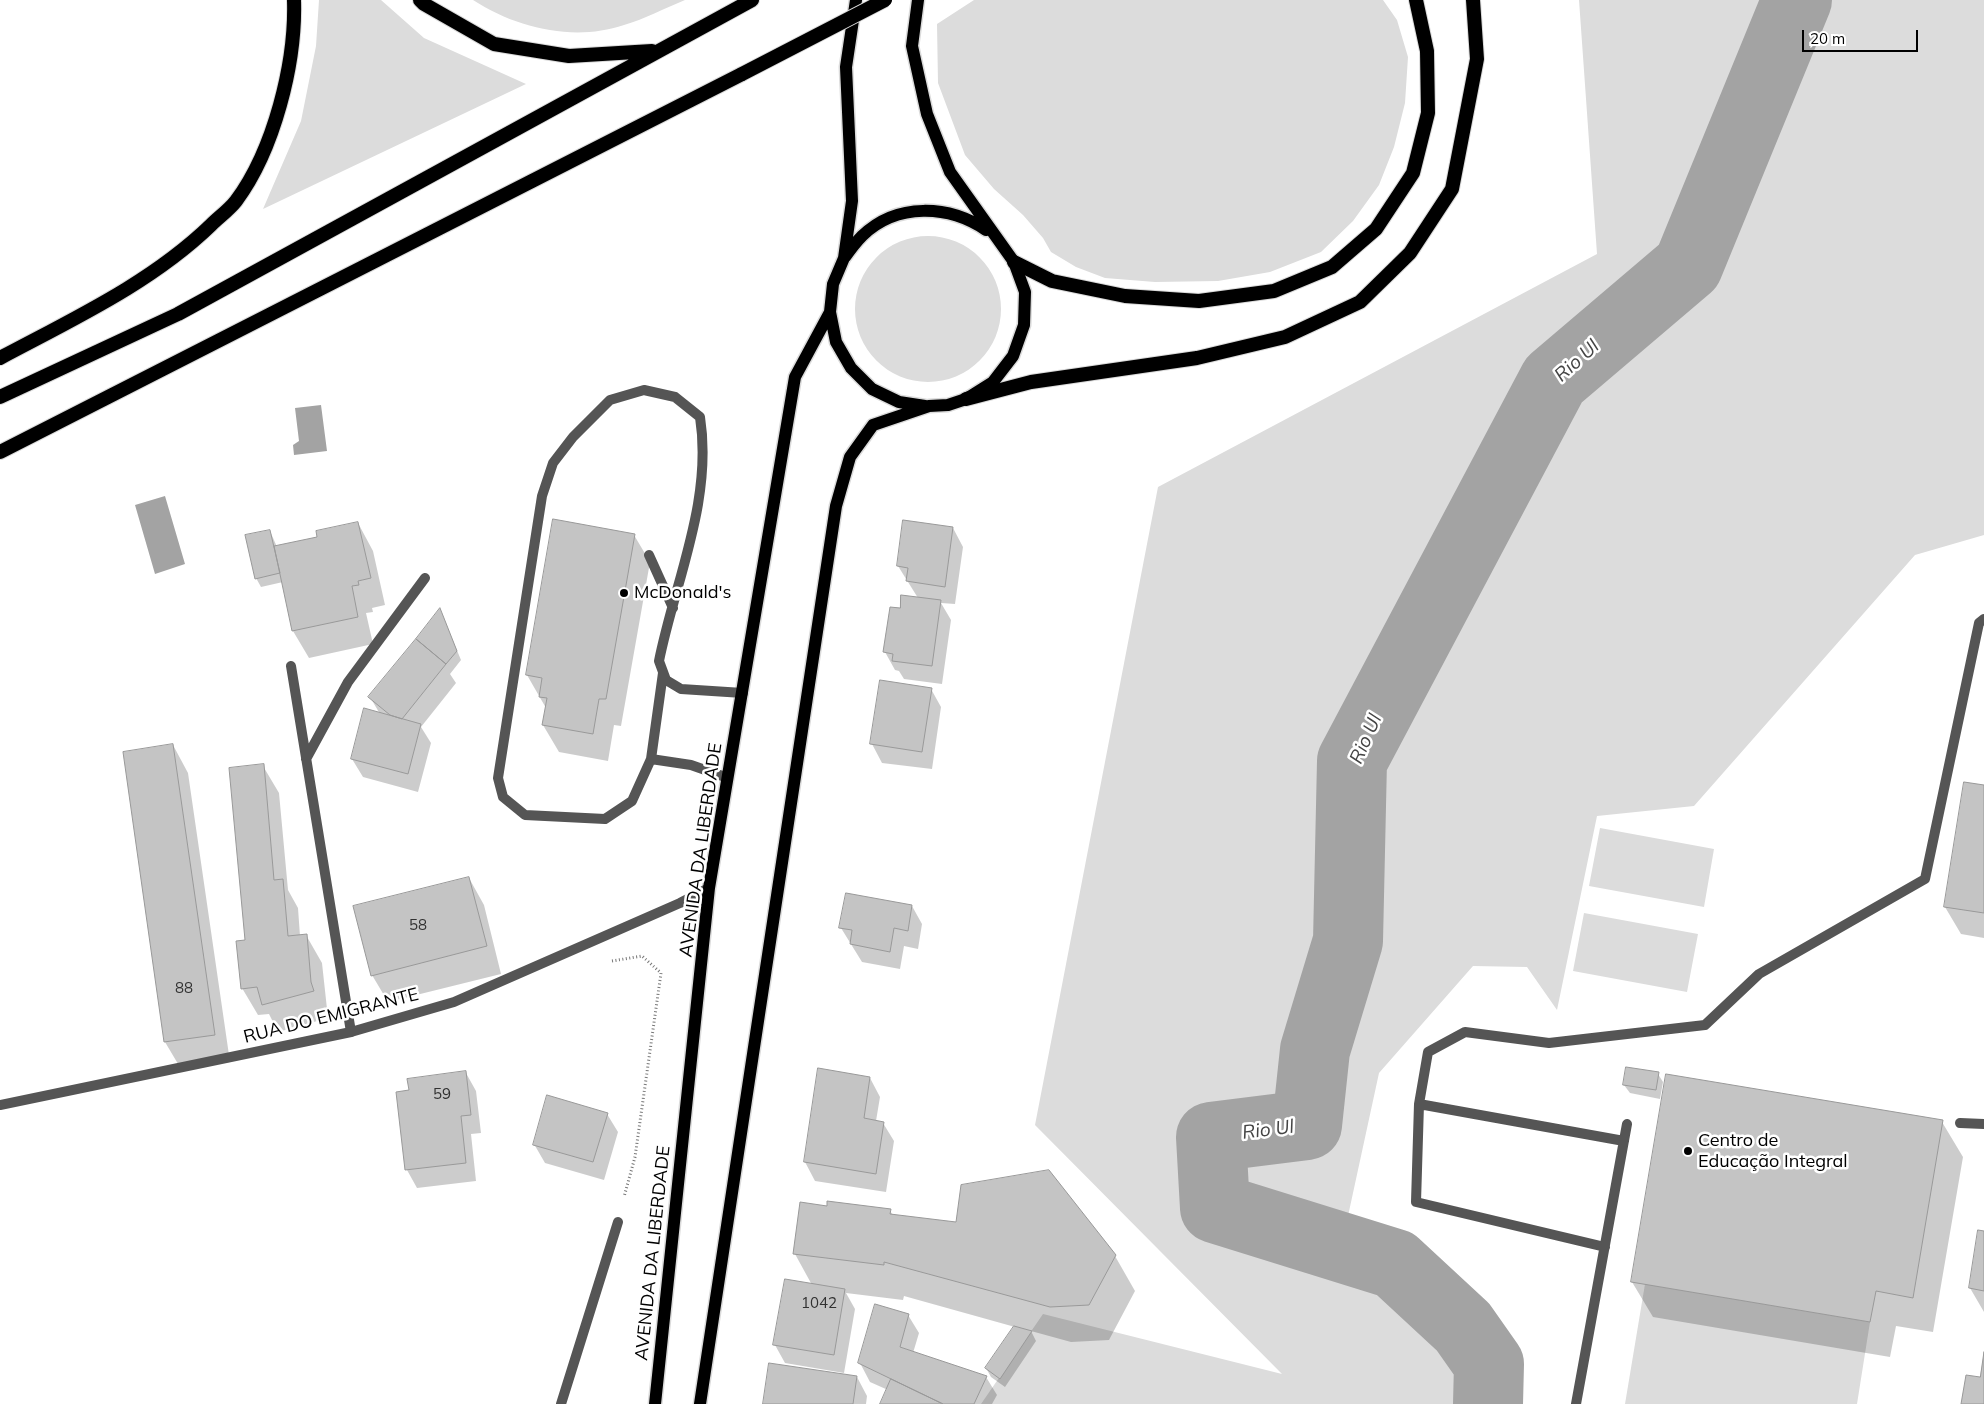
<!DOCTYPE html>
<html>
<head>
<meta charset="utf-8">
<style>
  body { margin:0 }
  #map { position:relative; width:1984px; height:1404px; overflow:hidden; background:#fff; font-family:Mulish,sans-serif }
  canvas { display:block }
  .scale { position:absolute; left:1802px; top:30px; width:116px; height:22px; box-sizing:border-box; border:2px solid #000; border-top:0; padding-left:6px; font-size:15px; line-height:18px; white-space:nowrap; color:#000; -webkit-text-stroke:4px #fff; paint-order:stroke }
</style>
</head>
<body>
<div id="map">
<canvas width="1984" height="1404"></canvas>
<div class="scale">20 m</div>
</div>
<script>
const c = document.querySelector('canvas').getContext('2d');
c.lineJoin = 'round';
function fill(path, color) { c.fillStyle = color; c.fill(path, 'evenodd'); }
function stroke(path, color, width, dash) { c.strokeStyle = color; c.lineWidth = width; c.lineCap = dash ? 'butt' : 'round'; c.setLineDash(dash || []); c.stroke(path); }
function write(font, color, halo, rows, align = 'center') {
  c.font = font + ' Mulish,sans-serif'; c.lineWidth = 5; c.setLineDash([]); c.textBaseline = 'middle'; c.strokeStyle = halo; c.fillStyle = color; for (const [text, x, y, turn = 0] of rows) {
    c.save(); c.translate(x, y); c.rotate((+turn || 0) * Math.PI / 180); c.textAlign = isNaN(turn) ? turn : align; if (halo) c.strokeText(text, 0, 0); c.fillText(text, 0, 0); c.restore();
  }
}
fill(new Path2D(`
  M319 0H381L424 38 526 84 263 209 301 121 316 46Z
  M473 0H685C665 8 645 19 624 25 574 42 516 28 473 0Z
  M974 0H1383L1397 20 1408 57 1405 103 1394 147 1379 185 1353 221 1321 252 1270 272 1218 281 1155 282 1105 278 1076 267 1051 252 1043 238 1023 215 994 189 965 155 938 83 937 24Z
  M1579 0H1984V535L1915 555 1694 806 1597 816 1557 1010 1527 967 1473 966 1379 1073 1335 1276 1468 1304 1481 1387 1469 1404H981L1043 1314 1282 1374 1035 1125 1158 487 1597 254Z
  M855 309a73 73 0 1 1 146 0a73 73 0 1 1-146 0Z
  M1600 828 1714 849 1704 907 1589 886Z
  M1584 913 1698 934 1687 992 1573 971Z
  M1645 1284 1870 1322 1857 1404H1625Z`), '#dcdcdc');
fill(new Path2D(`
  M321 405 327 451 294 455 293 445 299 441 295 408Z
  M165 496 185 564 155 574 135 505Z`), '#a3a3a3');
fill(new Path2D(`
  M358 523 373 551 385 605 372 608 373 612 366 613 373 644 309 658 293 631 283 582 261 587 256 578 270 531 277 547 319 538Z
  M953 528 963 547 955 604 941 603 951 620 942 684 904 679 899 671 895 670 885 652 901 609 918 598 898 566Z
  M634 535 650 562 621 726 614 725 608 761 559 752 543 725 546 708 527 675Z
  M440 610 461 660 450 674 456 683 421 727 431 743 418 792 363 777 352 759 380 714 370 697Z
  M931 689 941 707 932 769 882 763 872 744Z
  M173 745 188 773 230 1062 181 1069 165 1042Z
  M263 766 279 793 288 890 298 908 300 936 306 935 322 963 328 1018 278 1032 269 1014 258 1015 242 988Z
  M1984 786V938L1961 934 1945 907Z
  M469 878 484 905 501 974 388 1002 372 975Z
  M912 906 922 924 918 949 904 946 900 969 862 962 841 928Z
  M819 1070 870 1078 880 1097 876 1121 883 1123 894 1141 886 1192 815 1181 805 1162Z
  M466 1073 476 1091 481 1133 471 1134 476 1181 417 1188 407 1170 397 1093 410 1091Z
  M1658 1074 1663 1082 1660 1099 1630 1093 1624 1085Z
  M607 1114 618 1132 604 1180 545 1163 534 1144Z
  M1942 1122 1963 1157 1933 1332 1896 1326 1890 1357 1653 1317 1632 1282Z
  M828 1207 890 1211 893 1215 1115 1256 1135 1291 1109 1340 1071 1342 1031 1331 1036 1341 1005 1387 991 1377 986 1368 1015 1327 904 1296 903 1300 846 1293 855 1309 844 1373 785 1363 775 1345 812 1285 795 1254Z
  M1984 1232V1312L1970 1288Z
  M908 1315 919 1333 913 1353 986 1377 997 1395 992 1404H881L888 1390 870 1382 860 1363Z
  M857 1377 867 1396 866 1404H764Z`), '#0003');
stroke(new Path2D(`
  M1488 1404 1489 1364 1463 1327 1395 1264 1215 1208 1211 1137 1307 1125 1315 1050 1348 941 1352 761 1554 380 1688 266 1797 0`), '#a3a3a3', 70);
const building = new Path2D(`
  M553 519 635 534 606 699H599L593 734 542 725 547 698 539 697 542 678 526 675Z
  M903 520 953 527 945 587 906 581 908 568 897 566Z
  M358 522 371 578 358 581 359 585 352 586 358 617 292 631 274 546 317 537 316 531Z
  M270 530 280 573 255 579 245 535Z
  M901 595 941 600 932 666 892 661 893 654 883 652 890 607 900 608Z
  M440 608 457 651 446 664 416 639Z
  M416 639 446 664 402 719 390 715 368 697Z
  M880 680 932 688 922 752 870 744Z
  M364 708 421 724 408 774 351 759Z
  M173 744 215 1035 164 1042 123 752Z
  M264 764 274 880 283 879 288 936 307 934 311 982 314 991 262 1005 257 987 241 989 236 941 245 940 229 768Z
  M1964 782 1984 785V913L1944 907Z
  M469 877 487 946 371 976 353 906Z
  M846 893 912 905 908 931 894 928 890 952 850 944 852 930 839 928Z
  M1626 1067 1659 1072 1656 1090 1623 1085Z
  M818 1068 870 1077 864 1118 884 1122 876 1174 804 1162Z
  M466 1071 471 1115 461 1116 466 1163 405 1170 396 1092 409 1090 407 1079Z
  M1666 1074 1943 1120 1913 1298 1876 1291 1870 1322 1631 1282Z
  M547 1095 608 1113 593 1162 533 1145Z
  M1049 1170 1116 1255 1089 1305 1050 1307 884 1262V1265L793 1254 800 1202 827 1206V1201L891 1209 890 1214 956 1222 961 1185Z
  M1978 1230 1984 1231V1291L1969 1288Z
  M785 1279 845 1289 834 1355 773 1345Z
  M875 1304 909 1314 900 1347 987 1376 974 1404H943L858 1363Z
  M1014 1326 1032 1331 1000 1379 985 1368Z
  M1984 1352V1404H1961L1966 1375 1980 1377Z
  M769 1363 857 1376 853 1404H763Z
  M891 1379 943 1404H880Z`);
fill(building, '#c4c4c4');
stroke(building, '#999', 1);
const primary = new Path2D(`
  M856 0 846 67 852 201 844 258 833 284 830 312 836 342 851 368 872 389 899 402 925 406
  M845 257C850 250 856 242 862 236 897 202 949 205 986 230
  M655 1404 709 888 795 377 830 312
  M700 1404 836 506 850 457 873 425 929 406 948 405 966 399 993 382 1013 356 1024 325 1025 292 1014 262 950 172 927 114 912 46 918 0`);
const trunk = new Path2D(`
  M420 0 424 4 494 44 569 56 652 51
  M1014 262 1052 281 1125 296 1199 301 1274 291 1332 267 1376 229 1413 173 1428 113 1427 51 1416 0
  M0 358C73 319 151 283 211 225 219 217 229 210 236 201 274 150 296 63 294 0
  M0 397 178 314 752 0
  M966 399 1031 382 1197 358 1285 337 1360 302 1410 253 1452 189 1477 59 1473 0
  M0 452 742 74`);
stroke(primary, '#dbdbdb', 15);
stroke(trunk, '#dbdbdb', 16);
stroke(new Path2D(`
  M612 961 642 956 661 973 635 1157 624 1197`), '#777', 3, [1, 2.5]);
stroke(new Path2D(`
  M649 555 673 608
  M291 666 351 1032
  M306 759 348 682 425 578
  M651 759 663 673
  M728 778 691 765 651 759 632 801 605 819 525 815 503 797 498 778 542 496 553 463 573 437 610 400 644 390 675 397 700 417C713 501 675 581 659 661L666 680 681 689 743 693
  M1419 1104 1428 1052 1465 1032 1549 1043 1705 1025 1759 974 1925 879 1979 623 1984 619
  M1960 1123 1984 1124
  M1605 1247 1416 1202 1419 1104 1624 1141
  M1576 1404 1627 1124`), '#555', 10);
stroke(new Path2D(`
  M0 1105 351 1032 454 1002 680 903 709 888
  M561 1404 618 1222`), '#555', 10);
stroke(primary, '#000', 12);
stroke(trunk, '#000', 14);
const trunkBridge = new Path2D(`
  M742 74 885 0`);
stroke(trunkBridge, '#dbdbdb', 16, []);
stroke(trunkBridge, '#000', 14);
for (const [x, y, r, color] of [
  [624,593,5,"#000"],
  [1688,1151,5,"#000"]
]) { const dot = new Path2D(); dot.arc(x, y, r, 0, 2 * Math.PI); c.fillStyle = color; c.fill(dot); stroke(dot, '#fff', 2); }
write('15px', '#313131', null, [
  ["58",418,925],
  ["88",184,988],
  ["59",442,1094],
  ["1042",819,1303]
]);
write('18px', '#000', '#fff', [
  ["McDonald's",634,593],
  ["Centro de",1698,1141],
  ["Educação Integral",1698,1162]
], 'left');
write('18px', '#000', '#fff', [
  ["AVENIDA DA LIBERDADE",701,850,-82],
  ["RUA DO EMIGRANTE",331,1016,-14],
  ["AVENIDA DA LIBERDADE",653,1253,-84]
]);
write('italic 19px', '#444', '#fff', [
  ["Rio Ul",1577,361,-42],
  ["Rio Ul",1366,739,-66],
  ["Rio Ul",1268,1130,-7]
]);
</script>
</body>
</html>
